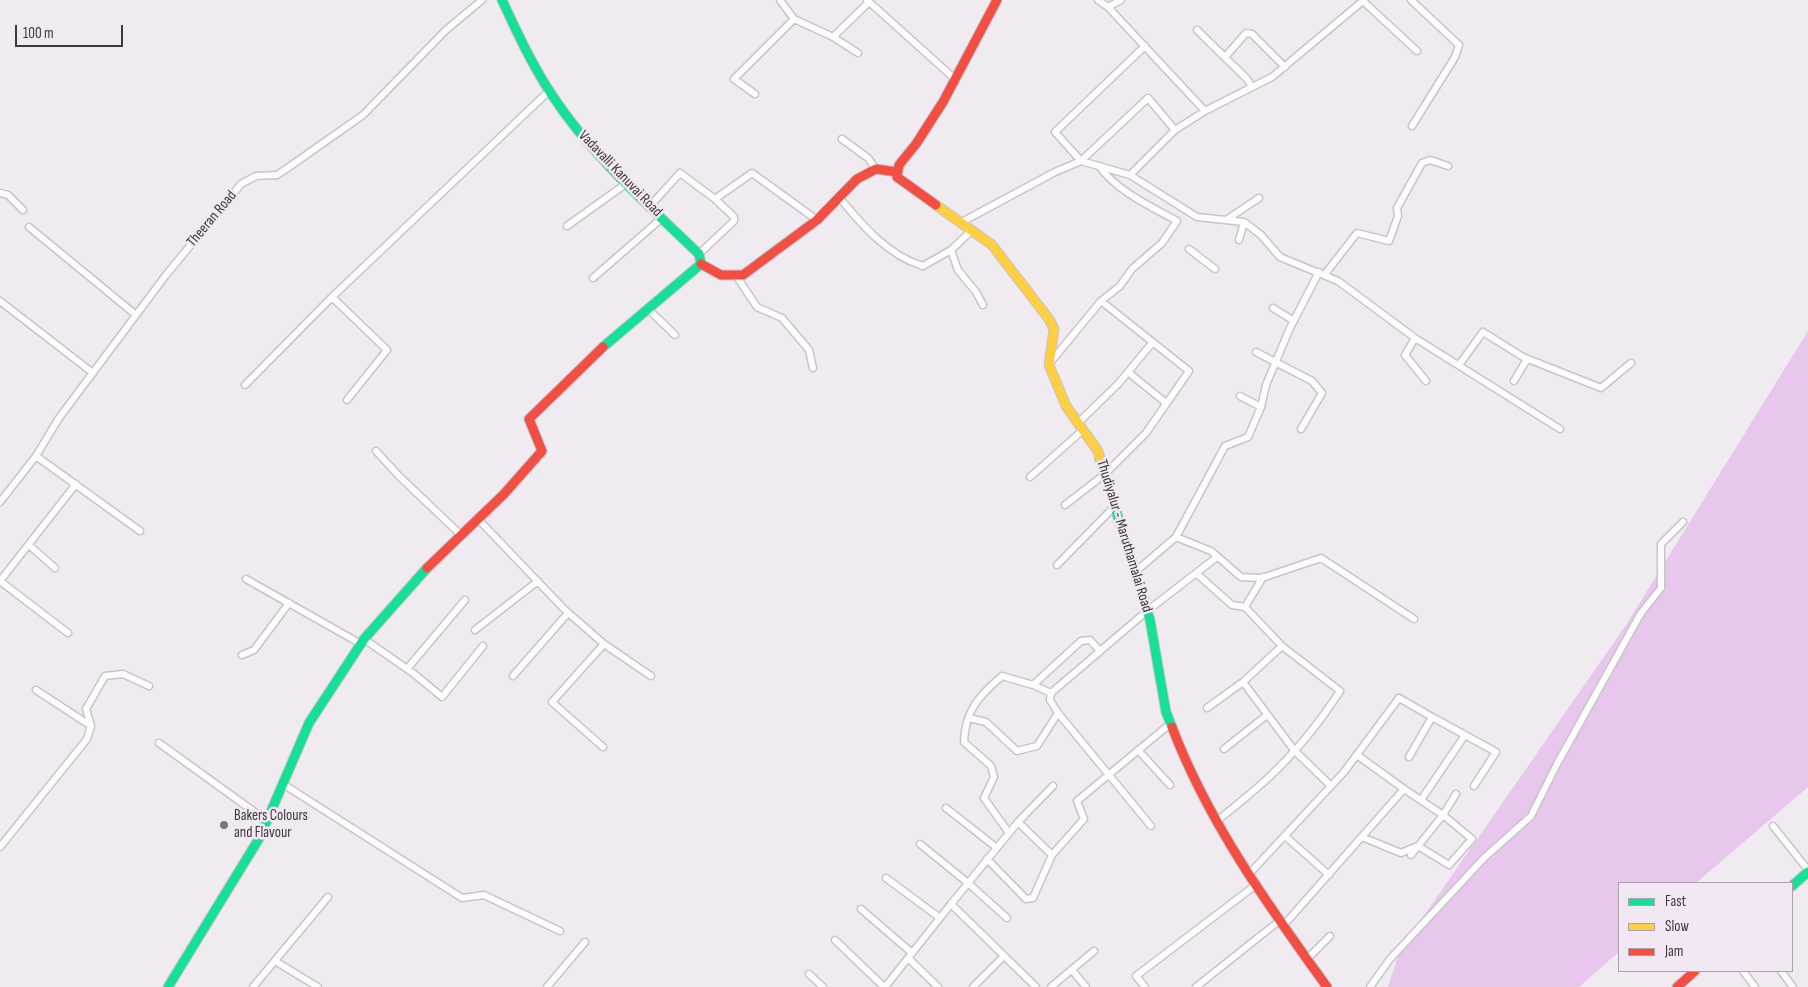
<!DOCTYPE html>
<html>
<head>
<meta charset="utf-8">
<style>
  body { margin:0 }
  #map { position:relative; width:1808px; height:987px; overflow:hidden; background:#f0ebf1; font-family:"Sofia Sans Condensed",sans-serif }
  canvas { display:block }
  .legend { position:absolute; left:1618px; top:882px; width:175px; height:90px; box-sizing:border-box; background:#f2e8f4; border:1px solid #a9a2aa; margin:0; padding:6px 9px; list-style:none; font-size:15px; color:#3c383c }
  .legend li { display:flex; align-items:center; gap:10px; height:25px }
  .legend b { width:25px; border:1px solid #a9a2aa }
  .scale { position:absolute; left:15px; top:25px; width:108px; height:22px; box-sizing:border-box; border:2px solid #3c383c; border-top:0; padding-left:6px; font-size:15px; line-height:18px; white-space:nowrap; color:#3c383c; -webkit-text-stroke:4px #f2e8f4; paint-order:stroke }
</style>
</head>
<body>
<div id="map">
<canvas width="1808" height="987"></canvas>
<ul class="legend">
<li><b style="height:6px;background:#16e098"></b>Fast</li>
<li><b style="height:6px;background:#ffcf43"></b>Slow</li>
<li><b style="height:6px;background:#f24e42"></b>Jam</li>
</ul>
<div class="scale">100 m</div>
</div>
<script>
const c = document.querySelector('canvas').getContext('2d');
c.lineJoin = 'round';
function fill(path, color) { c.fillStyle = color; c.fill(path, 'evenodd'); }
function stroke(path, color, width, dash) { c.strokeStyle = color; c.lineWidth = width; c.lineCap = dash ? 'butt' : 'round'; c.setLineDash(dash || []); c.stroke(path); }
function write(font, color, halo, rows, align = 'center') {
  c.font = font + ' "Sofia Sans Condensed",sans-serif'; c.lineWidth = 5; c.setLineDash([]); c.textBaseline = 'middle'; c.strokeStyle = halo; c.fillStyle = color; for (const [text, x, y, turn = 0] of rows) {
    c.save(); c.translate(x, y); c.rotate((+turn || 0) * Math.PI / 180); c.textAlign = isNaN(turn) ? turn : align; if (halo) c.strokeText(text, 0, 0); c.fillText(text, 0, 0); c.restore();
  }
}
fill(new Path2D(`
  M1808 331V787L1696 883H1619V952L1579 987H1388L1400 950 1626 625Z`), '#e7c8ec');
const street = new Path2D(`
  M780 0 794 19 833 37 858 53
  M867 0 955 79
  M1098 0 1108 7 1205 111
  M1411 0 1459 45 1455 57 1412 126
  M1363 1 1417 51
  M1108 7 1121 0
  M1197 30 1247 79 1252 87
  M833 37 868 3
  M1145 46 1055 132 1081 161 1148 98 1175 130
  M1225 57 1246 33 1252 34 1285 67
  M755 94 734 79 794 19
  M842 139 868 158 876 169
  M1130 175 1175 130 1205 111 1272 77 1364 0
  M0 193 8 195 23 210
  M839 197C861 224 888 256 923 266L951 250 971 231
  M715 199 752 173 817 220
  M650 206 680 173 715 199 734 217V221L699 254
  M1226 220 1259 198
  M960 223 1055 172 1081 161 1130 175 1197 217 1244 222 1261 235 1280 257 1338 281 1415 338 1560 429
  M567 226 627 183
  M29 227 136 315
  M1239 240 1244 222
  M1189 249 1215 269
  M951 250 958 270 976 292 983 305
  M1325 274 1357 233 1389 241 1398 216 1397 208 1422 163 1430 160 1448 166
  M737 277 757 307 782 318 809 350 813 368
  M593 278 662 218
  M332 297 387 350 347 400
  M0 301 93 373
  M1273 308 1294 321
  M648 309 675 335
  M1415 338 1405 355 1426 381
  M1256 352 1312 381 1322 393 1301 429
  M1049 364 1101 301 1120 286 1132 269 1162 243 1177 221C1150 206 1118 192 1099 166
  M1459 365 1483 332 1523 357 1601 388 1631 363
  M1128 372 1166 403
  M1514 381 1527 359
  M245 385 332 297 549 91
  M1240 396 1261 407
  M1078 423 1119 383 1152 343
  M376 451 399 476 461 535
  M36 456 140 531
  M1030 477 1083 430
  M0 502 36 456 59 418 166 275 241 184 256 176 277 175 289 167 363 115 446 30 482 0
  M1065 505 1105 474 1146 433 1189 371 1101 301
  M478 519 565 610 604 644 651 676
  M1176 537 1211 551 1241 577 1262 578 1321 558 1414 619
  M29 545 55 568
  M1057 565 1114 507
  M1135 572 1176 537 1225 446 1248 437 1261 407 1266 385 1290 328 1319 272
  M1197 574 1232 605 1245 607 1282 646
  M246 579 361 644
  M0 581 76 484
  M0 581 68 633
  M1245 607 1263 577
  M475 630 538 581
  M364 639 413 673 442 697 483 646
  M242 655 254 650 289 603
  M407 669 465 600
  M513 676 568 613
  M1033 685 1081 641 1090 640 1100 651
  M1207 708 1243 682
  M1432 717 1465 735
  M969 718 986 722 1017 751 1037 746 1058 713
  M91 726 86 709 105 676 123 674 149 686
  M159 743 267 821
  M603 747 552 702 604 644
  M1224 749 1267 715
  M1138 750 1170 785
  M1357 755 1404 789
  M283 784 462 898 484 895 560 931
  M1421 800 1465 735 1496 752 1474 786
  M946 808 997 848
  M1217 821C1234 807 1252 793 1268 778 1295 753 1320 722 1340 691L1282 646 1243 682 1294 750 1331 786
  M1018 822 1052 855
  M1151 826 1058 713 1050 700 1051 693 1147 611 1217 557
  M1773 826 1808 870
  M1009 833 984 798 994 777 991 766 964 742C965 710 980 695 1002 676L1033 685 1051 693
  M1285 836 1329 875
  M1362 837 1401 853 1418 846 1449 865 1472 839 1443 815 1456 794
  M920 844 968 883 1007 918
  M0 847 87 739 91 726 36 690
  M987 859 1026 899 1033 898 1052 855 1084 819 1077 801 1170 724
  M1250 873 1344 772 1399 698 1432 717 1409 757
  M886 878 940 918
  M951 904 1018 822 1053 786
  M861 909 912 953
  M1283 926 1404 789 1443 815 1411 855
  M835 940 884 987
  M908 958 938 987
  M1307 959 1330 936
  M275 961 318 987
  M1072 970 1086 987
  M1743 971 1755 987
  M1781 971 1793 987
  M809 974 823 987
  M253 987 328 897
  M547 987 585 942
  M885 987 951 904 1036 987
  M973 987 1004 956
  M1051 987 1094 951
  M1145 987 1136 976 1257 884
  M1196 987 1279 921
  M1370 987 1390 959 1484 858 1531 816 1557 764 1641 613 1661 588V544L1683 522`);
const fast = new Path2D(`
  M502 0C517 32 532 65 552 95 592 156 647 204 699 254L701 264
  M603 347 701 264
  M1100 459 1150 620 1166 712 1172 727
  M1792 886 1808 872
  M168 987 260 837 309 723 364 639 427 568`);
const slow = new Path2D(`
  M936 205 992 245 1049 319 1054 329 1049 365 1066 406 1098 451 1100 459`);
const jam = new Path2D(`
  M936 205 897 177 899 165 916 144 943 102 997 0
  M701 264 721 275H743L817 220 857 179 876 169 897 172
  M427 568 504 494 542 451 529 419 603 347
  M1172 727C1208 822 1268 905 1327 987
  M1677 987 1695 971`);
stroke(street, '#c8c4c9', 9);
stroke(fast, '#c8c4c9', 11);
stroke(slow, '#c8c4c9', 11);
stroke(jam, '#c8c4c9', 11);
stroke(street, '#fdfcfd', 6);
stroke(fast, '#16e098', 9);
stroke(slow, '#ffcf43', 9);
stroke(jam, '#f24e42', 9);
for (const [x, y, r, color] of [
  [224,825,5,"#7b777b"]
]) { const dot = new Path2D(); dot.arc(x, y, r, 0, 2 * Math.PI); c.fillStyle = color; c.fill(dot); stroke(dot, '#f2e8f4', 2); }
write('15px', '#3c383c', '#f2e8f4', [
  ["Vadavalli Kanuvai Road",620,174,46],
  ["Theeran Road",212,219,-50],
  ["Thudiyalur - Maruthamalai Road",1124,536,73]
]);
write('15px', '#3c383c', '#f2e8f4', [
  ["Bakers Colours",234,816],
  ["and Flavour",234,833]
], 'left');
</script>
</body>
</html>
